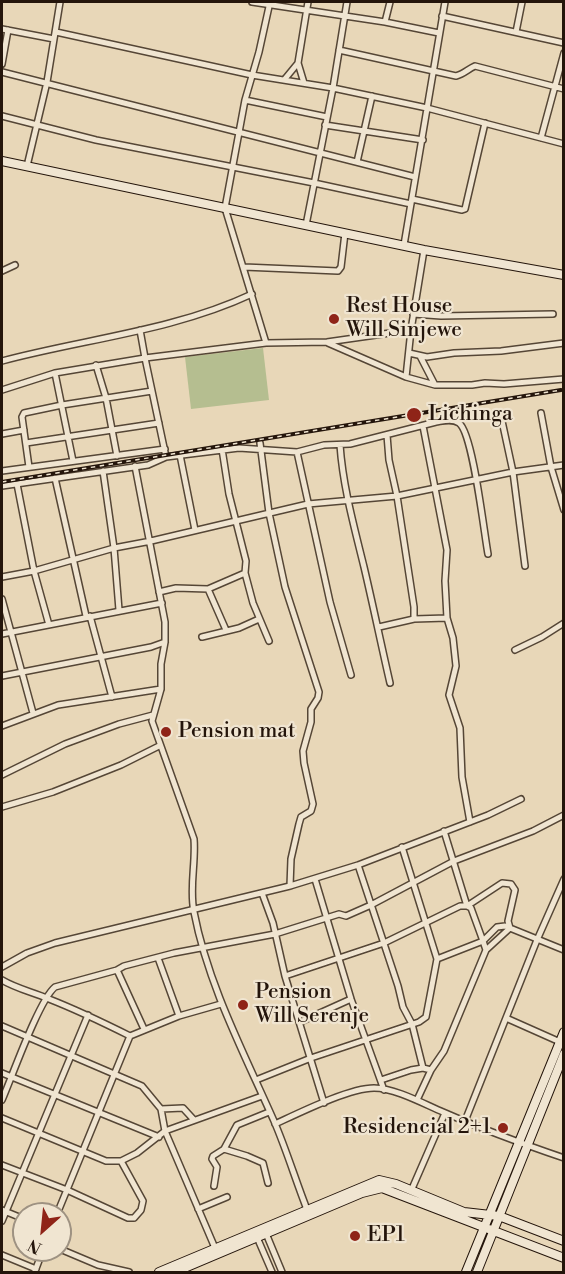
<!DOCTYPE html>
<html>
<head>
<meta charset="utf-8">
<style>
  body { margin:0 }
  #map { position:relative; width:565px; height:1274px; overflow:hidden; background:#e8d7b8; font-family:"Libre Bodoni",serif }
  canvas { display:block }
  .frame { position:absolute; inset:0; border:3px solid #24150b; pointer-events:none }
  .north { position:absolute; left:12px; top:1202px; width:60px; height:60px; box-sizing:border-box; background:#f0e5d1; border:2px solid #9e9282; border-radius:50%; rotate:207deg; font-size:16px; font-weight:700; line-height:24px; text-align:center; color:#24150b }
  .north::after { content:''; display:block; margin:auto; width:21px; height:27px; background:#8f2418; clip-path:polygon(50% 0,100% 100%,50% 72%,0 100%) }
</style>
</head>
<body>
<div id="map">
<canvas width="565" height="1274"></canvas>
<div class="frame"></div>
<div class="north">N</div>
</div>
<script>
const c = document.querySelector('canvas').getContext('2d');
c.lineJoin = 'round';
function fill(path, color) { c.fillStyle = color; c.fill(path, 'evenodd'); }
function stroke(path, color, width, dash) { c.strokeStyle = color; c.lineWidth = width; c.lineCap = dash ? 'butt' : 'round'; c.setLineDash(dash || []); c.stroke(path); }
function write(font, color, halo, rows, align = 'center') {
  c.font = font + ' "Libre Bodoni",serif'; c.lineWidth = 4.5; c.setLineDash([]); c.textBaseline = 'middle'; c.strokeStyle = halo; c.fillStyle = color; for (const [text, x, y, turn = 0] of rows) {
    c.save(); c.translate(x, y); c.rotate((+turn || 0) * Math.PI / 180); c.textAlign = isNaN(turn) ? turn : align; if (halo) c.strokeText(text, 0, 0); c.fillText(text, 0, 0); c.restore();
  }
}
fill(new Path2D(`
  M263 348 269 400 191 409 185 357Z`), '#b5be90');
const street = new Path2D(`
  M252 2 385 22 439 33
  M442 16 564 43
  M385 22 390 2
  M2 29 54 39
  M56 32 252 75 333 88 427 108 564 144
  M516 32 522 2
  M339 50 456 76C464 74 468 69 475 66L564 89
  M2 64 8 30
  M2 72 415 177
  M284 80 298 63
  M304 83 298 63 308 2
  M245 100 327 117
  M2 116 96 140 314 183 411 204
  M325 125 423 140
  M541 138 564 53
  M357 162 372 96
  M27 166 47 82 60 2
  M412 199 462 210 465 209 485 123
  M306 225 333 88 347 2
  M404 245 445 2
  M244 267 338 271 341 267 345 233
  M2 271 15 265
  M413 314 441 316 553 314
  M266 343 225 208 245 100 259 52 270 2
  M328 343 406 377 435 385
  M409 353 427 357 454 353 501 351 564 343
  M420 356 435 385H472L485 383 504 384 564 379
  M2 361C84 339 173 331 252 294
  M96 365 106 398 117 456
  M55 373 73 461
  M406 377 411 330
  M2 390 55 373 145 358 140 330
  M541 413 551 467 564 510
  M502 421 513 472 525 566
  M423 426 447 550 445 581 447 618 453 638 456 666 449 695 460 728 462 777 470 822
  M2 434 24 430
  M387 435 389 460 397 496 414 607V619
  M26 443 159 423
  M260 443 269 513 285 587 319 692 318 698 311 709V722L303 751 304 763 313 804 311 811 301 817 299 824 291 859 290 886
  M340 445C343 487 354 526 364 567 373 605 381 644 390 683
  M222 449 229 494 246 561 245 573 253 603 269 641
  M297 452 330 602 351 675
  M180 455 195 530
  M166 457 239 448 297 452 324 445 350 444 436 422C443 421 452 418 459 423 473 433 484 533 488 554
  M135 466 165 622V642L161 664V689L152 721 194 839C196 863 189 888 194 912 208 985 244 1053 274 1121 287 1151 296 1182 308 1212
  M29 467 22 417 24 413 62 405 152 391
  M2 471 165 449
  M103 471 114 548 119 610
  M55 478 86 616
  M17 484 34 571 49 625
  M2 486 148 465 166 457 145 358 266 343 327 342 411 330 424 250
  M2 577 34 571 114 548 151 541 308 504 397 496 513 472 564 465
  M208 589 226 630
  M159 592 176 588 208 589 245 573
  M2 599 33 713
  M90 616 112 697
  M379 627 414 619 447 618
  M2 634 162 603
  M202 637 239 628 259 619
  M515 650 542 637 564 623
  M2 676 151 647 165 642
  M2 726 58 705 161 689
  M2 775 65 744 119 724 153 715
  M2 807 53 792 121 765 159 746
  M444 831 467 906 502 883 511 884 515 890 508 921 510 928 486 950
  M358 865 398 986 403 1007 412 1024 423 1068 431 1070
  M315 879 351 999 384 1090
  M262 893 273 923 285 976 324 1103
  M158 958 179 1016
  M2 967 27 953 55 943 290 886 358 865 488 815 521 799
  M117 970 144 1029
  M285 976 384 943 460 906H467L471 908 483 941 497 927 505 926 564 950
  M2 980C17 989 33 992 49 999 77 1010 104 1023 130 1036
  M506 1018 560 1042
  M300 1022 351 999
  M2 1026 142 1086 161 1109 165 1131 215 1248
  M2 1073 159 1137
  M256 1080 311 1058 419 1022 426 1017 437 959 402 847
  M381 1080 411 1070 423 1068
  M2 1100C12 1077 39 1000 55 987L117 970 124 966 174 953 275 934 339 914 346 916 371 905 454 861 533 831 564 815
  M417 1100 431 1070 444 1051 486 950 483 941 437 959
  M161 1109 183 1108 194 1120
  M2 1118 106 1161H121L137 1153 165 1131 262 1096
  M465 1121 537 940 564 879
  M275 1124C299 1113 349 1088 374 1088 395 1088 424 1104 443 1112 482 1129 523 1144 564 1158
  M224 1149 247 1156 263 1163 268 1183
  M2 1165 67 1190 128 1218H134L141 1210 143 1201 121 1161
  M214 1186 217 1167 212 1159 213 1156 224 1149 237 1125 269 1112
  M411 1191 445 1113
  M198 1209 227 1197
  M2 1210 24 1219
  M57 1214 130 1036 179 1016 221 1004
  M2 1221 88 1015
  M265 1231 282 1272
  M256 1235 272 1272
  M60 1249 98 1265 129 1272
  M2 1255 36 1269
  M35 1271 43 1250`);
const secondary = new Path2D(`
  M2 161 424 250 564 275
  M159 1272 379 1180 396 1184 464 1212 499 1216 564 1241
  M175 1272 362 1193 382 1188 564 1258
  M466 1272 564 1032
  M477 1272 564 1054`);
stroke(street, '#554636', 8);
stroke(secondary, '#24150b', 10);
stroke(street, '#f0e5d1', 5);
stroke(secondary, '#f0e5d1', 8);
const rail = new Path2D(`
  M2 482 561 390`);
stroke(rail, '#24150b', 4);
stroke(rail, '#f0e5d1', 1.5, [4.5]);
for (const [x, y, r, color] of [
  [334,319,6,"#8f2418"],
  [414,415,8,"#8f2418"],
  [166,732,6,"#8f2418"],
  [243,1005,6,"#8f2418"],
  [503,1128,6,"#8f2418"],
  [355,1236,6,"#8f2418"]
]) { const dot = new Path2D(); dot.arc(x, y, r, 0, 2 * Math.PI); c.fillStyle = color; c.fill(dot); stroke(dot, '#f0e5d1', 2); }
write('21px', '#24150b', '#f0e5d1', [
  ["Rest House",346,307],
  ["Will Sinjewe",346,331],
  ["Lichinga",428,415],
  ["Pension mat",178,732],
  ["Pension",255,993],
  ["Will Serenje",255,1017],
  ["Residencial 2+1",491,1128,"right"],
  ["EP1",367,1236]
], 'left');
</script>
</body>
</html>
